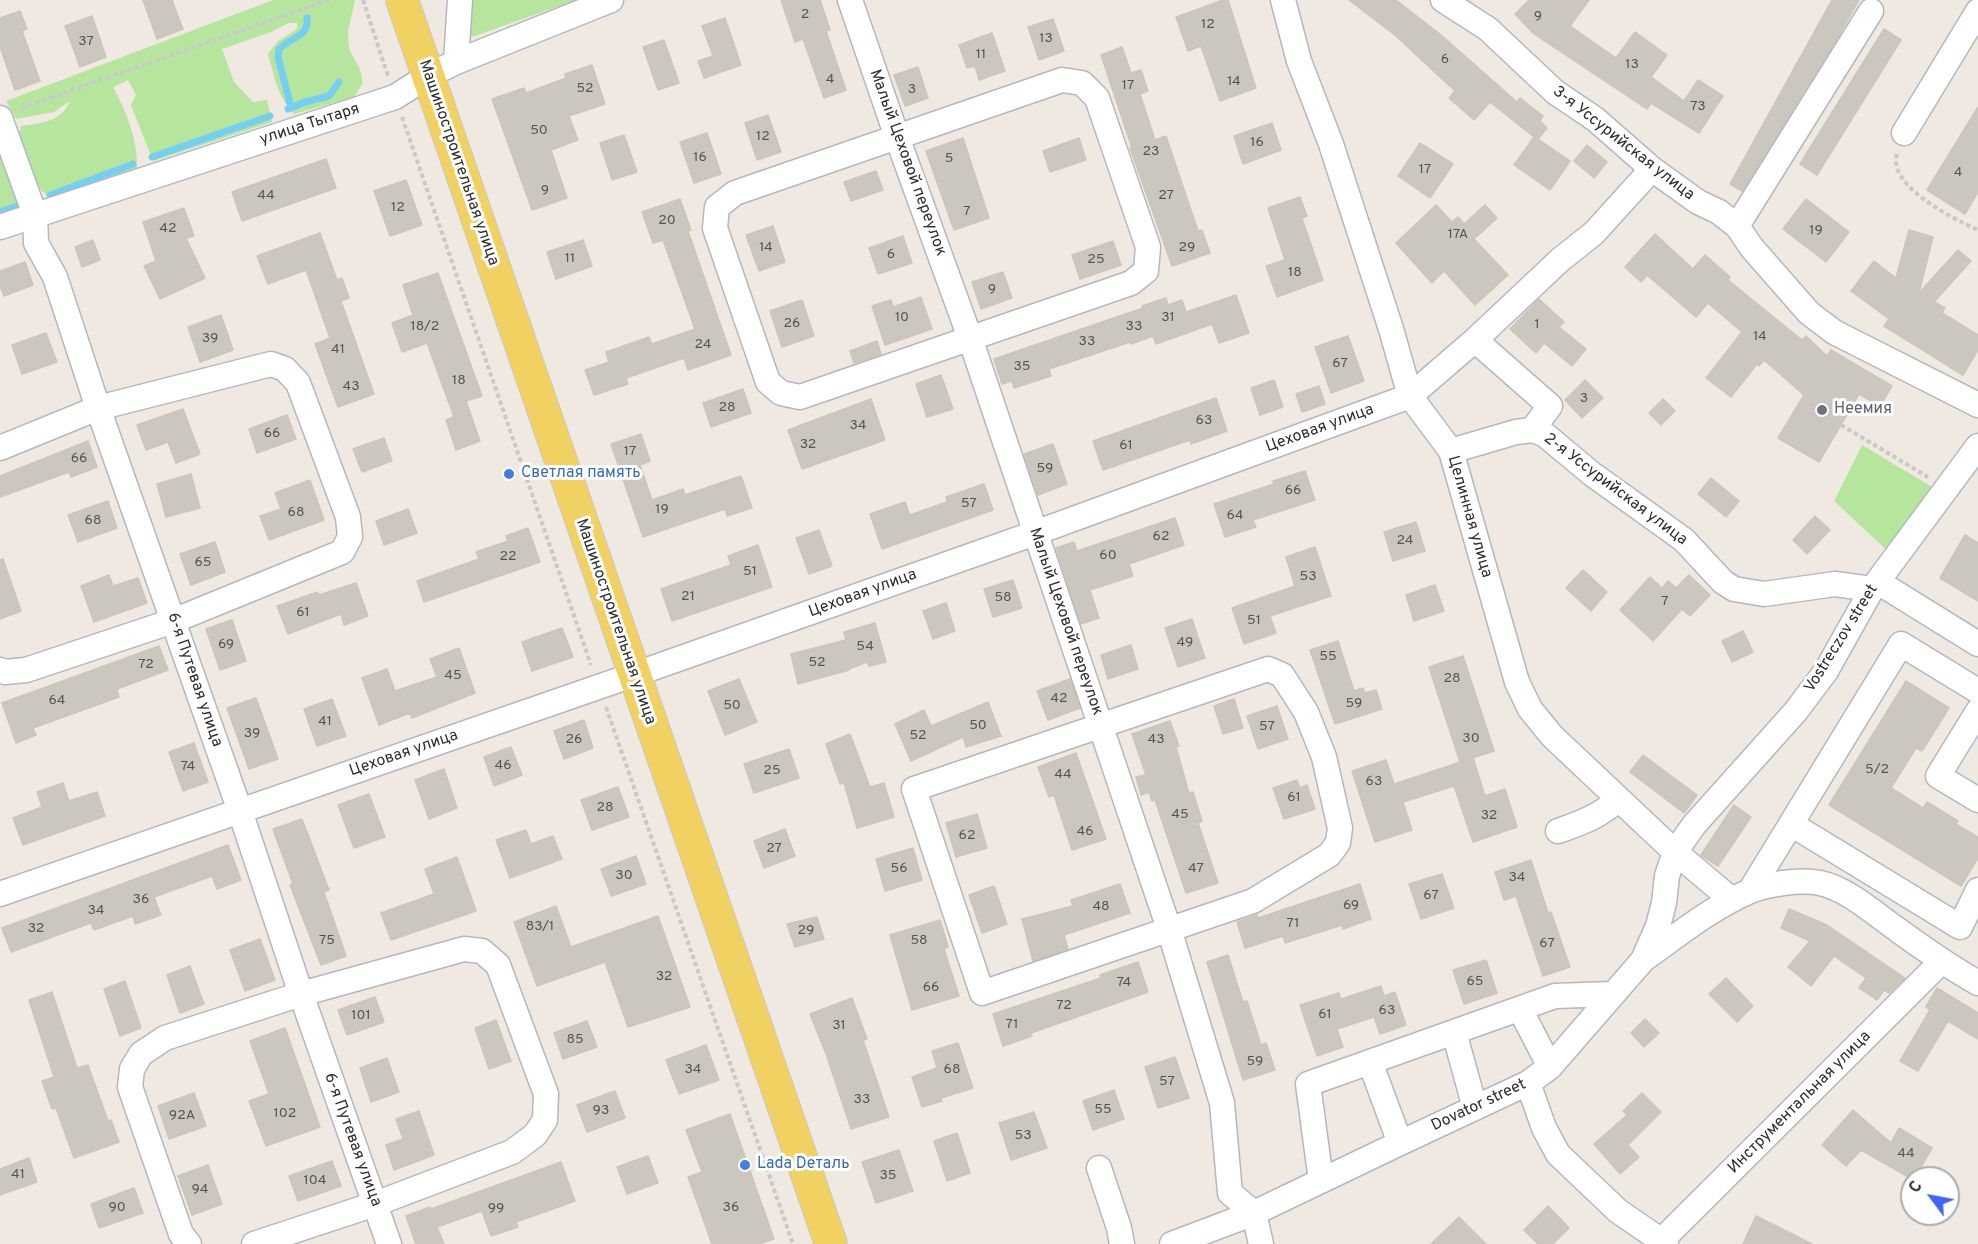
<!DOCTYPE html>
<html>
<head>
<meta charset="utf-8">
<style>
  body { margin:0 }
  #map { position:relative; width:1978px; height:1244px; overflow:hidden; background:#efe9e1; font-family:Overpass,sans-serif }
  canvas { display:block }
  .north { position:absolute; left:1900px; top:1166px; width:60px; height:60px; box-sizing:border-box; background:#fff; border:2px solid #ababab; border-radius:50%; rotate:302deg; font-size:16px; font-weight:700; line-height:24px; text-align:center; color:#2e2e2e }
  .north::after { content:''; display:block; margin:auto; width:21px; height:27px; background:#4264fb; clip-path:polygon(50% 0,100% 100%,50% 72%,0 100%) }
</style>
</head>
<body>
<div id="map">
<canvas width="1978" height="1244"></canvas>
<div class="north">С</div>
</div>
<script>
const c = document.querySelector('canvas').getContext('2d');
c.lineJoin = 'round';
function fill(path, color) { c.fillStyle = color; c.fill(path, 'evenodd'); }
function stroke(path, color, width, dash) { c.strokeStyle = color; c.lineWidth = width; c.lineCap = dash ? 'butt' : 'round'; c.setLineDash(dash || []); c.stroke(path); }
function write(font, color, halo, rows, align = 'center') {
  c.font = font + ' Overpass,sans-serif'; c.lineWidth = 6; c.setLineDash([]); c.textBaseline = 'middle'; c.strokeStyle = halo; c.fillStyle = color; for (const [text, x, y, turn = 0] of rows) {
    c.save(); c.translate(x, y); c.rotate((+turn || 0) * Math.PI / 180); c.textAlign = isNaN(turn) ? turn : align; if (halo) c.strokeText(text, 0, 0); c.fillText(text, 0, 0); c.restore();
  }
}
fill(new Path2D(`
  M273 0H355L348 31 349 49 360 69 363 83 354 97 294 114C277 95 275 78 268 54L277 42 297 29V23H289L271 32 222 49 234 82 253 102 267 100 272 122 153 161 131 105 136 95 128 80 113 87C126 111 138 140 137 168L108 181 53 199 42 191 35 180 19 135 21 126C41 123 62 122 70 101L54 112 16 119 6 101Z
  M468 0H576L472 37 463 25Z
  M0 133 7 150 5 169 12 188 23 195 26 210 0 218Z
  M1862 445 1932 487 1892 555 1834 501Z`), '#b6e59e');
stroke(new Path2D(`
  M291 107 278 57 279 49C290 37 309 38 307 18
  M288 109 305 102 329 96 339 82
  M152 157 270 116
  M50 195 133 164
  M0 212 24 204`), '#75cff0', 7);
const building = new Path2D(`
  M143 0H172L183 29 157 39Z
  M781 0H820L830 30 826 31 846 90 824 98 803 39 795 42Z
  M1223 0H1228L1256 88 1220 101 1201 46 1188 51 1176 17Z
  M1349 0H1396L1441 35 1517 102 1520 98 1543 116 1540 121 1547 128 1538 139 1570 161 1550 190 1514 165 1534 137 1490 102 1474 120 1449 98 1455 91 1396 36Z
  M1529 0H1589L1570 26 1616 58 1635 32 1667 55 1651 77 1684 101 1698 80 1723 96 1699 133 1651 103 1647 109 1534 34 1515 14Z
  M1832 0H1859L1838 37 1742 191 1730 184Z
  M20 11 27 29 22 31 40 81 15 90 0 47V18Z
  M92 16 106 57 80 67 65 26Z
  M725 18 741 65 704 78 698 61 713 56 702 26Z
  M1053 19 1064 51 1039 60 1028 27Z
  M1884 29 1901 40 1817 175 1800 164Z
  M992 33 1005 71 979 80 975 66 967 68 959 45Z
  M664 40 679 83 658 90 643 47Z
  M1122 47 1131 73 1141 70 1148 91 1140 94 1155 140 1166 136 1198 231 1202 230 1210 253 1172 266 1130 148H1132L1101 55Z
  M592 65 605 104 569 116 578 140 551 150 567 198 532 210 492 99 524 88 526 93 566 78 565 74Z
  M918 67 928 98 905 106 894 75Z
  M1978 107V192L1965 214 1927 190Z
  M768 115 781 152 757 160 745 123Z
  M1272 123 1281 150 1243 164 1234 136Z
  M707 133 721 174 694 183 680 142Z
  M624 135 637 172 612 180 600 143Z
  M963 138 989 218 954 230 926 151Z
  M1079 138 1086 160 1050 172 1043 151Z
  M1420 143 1453 164 1430 198 1398 176Z
  M1587 145 1607 162 1594 178 1574 161Z
  M326 159 336 188 242 221 232 192Z
  M876 171 883 190 851 201 844 182Z
  M406 180 422 225 390 236 374 191Z
  M1300 197 1307 216 1302 218 1323 280 1277 297 1266 266 1285 260 1268 208Z
  M680 199 691 230 688 231 731 355 688 370 684 358 626 378 628 384 594 395 585 370 609 362 606 352 649 337 652 344 695 329 663 240 653 243 642 212Z
  M1806 199 1849 232 1826 262 1783 229Z
  M1436 205 1452 222 1458 217 1464 224 1485 205 1497 218 1474 239 1508 275 1475 305 1444 271 1432 283 1396 243Z
  M184 208 194 236 186 238 205 278 160 299 144 266 156 261 143 222Z
  M773 226 785 262 759 271 746 235Z
  M1909 230 1933 237 1919 293 1958 250 1971 261 1934 302 1945 308 1942 313 1978 335V350L1963 375 1884 326 1889 319 1851 291 1874 261 1896 278Z
  M320 233 337 280 342 278 349 298 341 301 374 394 338 407 315 344 330 338 306 270 268 284 257 256Z
  M1655 234 1693 269 1705 255 1730 277 1728 280 1802 340 1806 336 1827 356 1831 350 1892 386 1880 406 1859 394 1819 462 1778 438 1804 395 1764 360 1759 366 1757 364 1731 397 1706 378 1742 332 1708 303 1696 317 1647 275 1641 282 1625 267Z
  M903 236 912 263 878 274 869 248Z
  M93 240 100 260 82 267 75 247Z
  M583 240 592 266 556 279 547 252Z
  M1113 241 1121 265 1080 279 1072 255Z
  M25 262 33 285 4 296 0 286V271Z
  M1003 272 1012 298 981 309 972 282Z
  M438 273 482 396 466 401 480 441 456 450 446 420 454 417 427 343 402 352 392 323 413 315 403 285Z
  M1236 295 1249 333 1219 343 1212 324 1156 344 1153 336 1131 344 1130 342 1049 369 1051 376 1014 388 1012 381 1002 384 994 359 1143 308 1142 306 1166 298 1168 305 1182 300 1186 312Z
  M921 297 932 329 885 345 872 306 891 300 893 307Z
  M1539 299 1564 322 1559 327 1586 349 1572 366 1544 343 1536 353 1510 329Z
  M802 300 814 336 782 347 770 311Z
  M221 315 233 350 200 362 188 327Z
  M46 333 57 362 22 374 12 345Z
  M1348 336 1364 381 1331 393 1315 347Z
  M877 341 881 354 854 363 850 351Z
  M941 375 953 409 927 417 916 384Z
  M1274 380 1283 407 1260 415 1251 388Z
  M1585 380 1603 398 1582 418 1565 400Z
  M1319 386 1325 404 1302 412 1296 394Z
  M743 389 751 413 711 427 703 403Z
  M1216 398 1227 431 1191 444 1190 440 1103 470 1093 441Z
  M871 399 885 440 802 469 788 430Z
  M1663 399 1675 411 1661 425 1649 413Z
  M183 409 200 454 176 463 168 442 146 450 137 425Z
  M287 415 296 439 257 453 249 429Z
  M641 434 650 461 640 465 652 500 683 489 685 495 741 476 752 508 727 516 725 509 643 537 611 444Z
  M384 438 392 461 362 472 353 449Z
  M88 441 97 467 71 477 69 472 0 497V476Z
  M1053 444 1067 484 1038 495 1024 454Z
  M1305 471 1315 500 1253 520 1256 527 1225 537 1214 504 1274 484 1273 481Z
  M191 474 200 508 166 517 157 484Z
  M1711 478 1739 501 1726 517 1698 494Z
  M310 480 324 520 269 540 260 516 281 509 275 493Z
  M984 484 993 510 882 549 870 514 905 502 910 515 947 502 946 497Z
  M108 501 117 528 78 542 68 515Z
  M408 509 417 533 384 545 376 521Z
  M1815 516 1830 530 1807 554 1793 540Z
  M1175 518 1184 545 1129 564 1133 576 1090 590 1099 618 1081 624 1056 548 1074 542 1077 551Z
  M1416 522 1425 551 1393 561 1384 532Z
  M528 528 540 562 424 602 417 581 479 559 476 552 508 541 506 536Z
  M819 530 832 566 809 574 796 538Z
  M1965 535 1978 543V601L1940 578Z
  M215 542 225 572 191 585 180 554Z
  M758 545 772 587 672 621 661 589 731 565 728 556Z
  M1315 547 1331 596 1270 616 1276 633 1244 644 1232 608 1295 586 1286 557Z
  M3 559 21 611 0 619V560Z
  M1583 570 1607 592 1591 611 1566 588Z
  M109 575 113 586 138 578 147 603 94 622 81 586Z
  M1689 575 1710 595 1690 616 1682 609 1653 641 1620 610 1650 577 1662 588 1668 581 1676 588Z
  M1013 580 1022 608 993 617 984 589Z
  M356 583 368 616 344 625 341 614 288 634 277 606 318 592 319 595Z
  M1435 585 1444 611 1414 621 1406 595Z
  M946 603 955 631 933 639 923 611Z
  M1192 619 1205 658 1178 667 1165 628Z
  M232 620 246 661 220 670 206 629Z
  M875 623 886 662 869 666 867 662 849 669V670L798 684 791 654 846 640 844 632Z
  M562 628 573 657 532 671 522 642Z
  M1743 631 1753 652 1732 662 1722 641Z
  M1338 641 1354 691 1363 688 1365 693 1376 690 1382 709 1335 724 1310 650Z
  M1131 645 1138 669 1108 679 1101 655Z
  M159 646 168 670 117 689 119 697 33 728 36 735 16 743 2 703Z
  M459 648 475 693 412 718 410 713 379 725 362 678 387 669 395 691 437 677 430 659Z
  M1463 656 1494 751 1460 762 1429 667Z
  M739 679 757 722 725 735 708 691Z
  M1070 679 1080 708 1048 720 1037 691Z
  M1906 681 1949 708 1922 751 1916 748 1891 788 1923 808 1927 802 1958 821 1956 824 1978 837V858L1961 886 1829 805Z
  M256 698 278 759 249 769 227 708Z
  M332 699 346 736 317 746 304 709Z
  M1234 699 1243 728 1223 734 1214 706Z
  M988 702 1001 736 966 747 963 737 911 761 895 724 924 710 931 726Z
  M1277 706 1288 739 1258 749 1247 716Z
  M584 720 593 748 564 759 554 731Z
  M1170 721 1179 746 1176 747 1189 793 1193 792 1202 821 1198 823 1218 883 1186 893 1155 800 1152 801 1149 792 1141 795 1136 777 1146 775 1132 734Z
  M850 734 870 787 884 783 894 817 857 828 844 783 840 784 826 744Z
  M194 743 208 782 183 791 169 752Z
  M511 747 522 775 494 786 484 757Z
  M789 749 799 778 754 793 744 764Z
  M1076 753 1106 839 1072 850 1054 795 1049 797 1038 767Z
  M1643 755 1697 795 1684 813 1630 772Z
  M1473 758 1485 796 1505 789 1517 827 1473 842 1454 786 1403 802 1412 830 1375 842 1352 771 1386 760 1394 784Z
  M444 769 457 808 429 819 415 780Z
  M1297 780 1300 788 1307 785 1315 809 1284 819 1273 788Z
  M63 783 69 801 97 792 105 816 23 845 13 818 42 807 37 792Z
  M618 787 629 817 592 830 581 800Z
  M369 794 385 837 354 848 338 805Z
  M1734 805 1751 817 1718 866 1701 855Z
  M977 814 987 848 956 857 946 823Z
  M302 819 329 890 324 892 346 956 321 965 290 885 293 884 273 829Z
  M785 829 795 856 764 868 754 841Z
  M526 830 531 844 553 836 562 859 510 878 496 840Z
  M228 845 241 880 217 889 212 876 154 897 161 915 135 924 133 916 94 930 91 923 11 952 2 928Z
  M913 848 922 880 885 891 876 859Z
  M636 856 646 884 611 896 601 869Z
  M457 857 476 911 391 940 381 913 434 894 425 869Z
  M1531 860 1548 913 1551 912 1570 967 1543 976 1516 896 1504 900 1495 872Z
  M1442 874 1454 908 1421 919 1409 884Z
  M1120 884 1130 913 1064 935 1068 949 1033 961 1022 919 1073 906 1071 900Z
  M1360 884 1371 919 1343 929 1342 925 1285 943 1283 936 1245 948 1237 922 1257 915 1258 918Z
  M994 886 1007 924 982 933 969 895Z
  M556 906 571 947 658 916 690 1007 628 1027 605 962 537 986 514 922Z
  M1789 909 1827 925 1905 978 1889 993 1884 990 1877 1000 1859 988 1866 978 1834 956 1811 986 1788 967 1810 941 1781 928Z
  M817 917 824 939 795 947 787 924Z
  M940 920 948 947 944 949 959 996 912 1010 890 935Z
  M260 939 275 980 245 991 230 950Z
  M1228 955 1243 1002 1247 1001 1261 1045 1266 1043 1275 1070 1243 1080 1207 962Z
  M1486 960 1497 993 1464 1004 1453 970Z
  M1138 962 1148 992 1031 1033 1032 1036 1003 1046 993 1014 1101 978 1100 975Z
  M190 966 204 1004 180 1013 167 975Z
  M1726 978 1753 1006 1737 1022 1709 994Z
  M125 981 141 1028 120 1036 104 989Z
  M1381 986 1384 996 1395 992 1406 1025 1380 1034 1374 1017 1337 1029 1343 1047 1317 1056 1300 1005 1339 993 1341 999Z
  M1937 988 1978 1013V1039L1948 1021 1918 1071 1900 1061 1930 1010 1926 1007Z
  M52 992 77 1068 88 1065 108 1121 111 1120 119 1142 74 1158 56 1108 52 1109 42 1081 54 1077 29 1000Z
  M375 997 384 1022 347 1035 338 1010Z
  M852 998 867 1039 863 1040 889 1117 851 1129 826 1054 810 1014Z
  M1645 1019 1659 1033 1644 1047 1631 1033Z
  M496 1020 511 1061 489 1069 475 1028Z
  M587 1021 597 1047 563 1059 554 1033Z
  M285 1028 320 1127 266 1146 249 1101 269 1094 250 1041Z
  M958 1043 973 1088 941 1098 942 1101 922 1107 912 1077 937 1068 932 1051Z
  M706 1045 719 1080 679 1094 666 1060Z
  M1175 1057 1189 1098 1158 1108 1145 1067Z
  M387 1058 399 1092 371 1102 360 1068Z
  M1114 1090 1124 1119 1093 1130 1083 1101Z
  M615 1091 625 1118 587 1132 577 1105Z
  M194 1093 206 1126 169 1139 158 1106Z
  M1642 1093 1661 1112 1628 1145 1639 1157 1620 1174 1594 1144 1627 1115 1623 1111Z
  M1853 1110 1891 1143 1899 1128 1932 1148 1915 1178 1912 1179 1861 1150 1846 1166 1822 1145Z
  M419 1111 434 1155 394 1170 386 1145 403 1139 396 1119Z
  M1034 1112 1047 1148 1011 1160 999 1123Z
  M730 1114 774 1239 759 1244H712L688 1177 702 1172 686 1130Z
  M957 1133 970 1173 947 1181 934 1141Z
  M899 1150 913 1191 876 1203 862 1162Z
  M648 1156 658 1183 627 1194 617 1167Z
  M29 1158 37 1182 0 1195V1169Z
  M332 1161 341 1186 298 1201 289 1176Z
  M561 1162 575 1201 516 1222 518 1227 491 1236 482 1211 437 1227 444 1244H416L406 1216 430 1207 431 1209Z
  M208 1165 222 1204 192 1215 178 1176Z
  M134 1188 143 1213 99 1228 91 1204Z
  M1548 1206 1569 1228 1553 1244H1538L1524 1230Z
  M1756 1216 1812 1244H1743Z
  M1459 1217 1486 1244H1431Z`);
fill(building, '#cbc7bf');
stroke(building, '#cbc5ba', 1.5);
const minor = new Path2D(`
  M850 0 897 137 970 338 1169 929 1222 1103 1230 1193 1254 1213 1261 1244
  M1283 0 1299 61 1331 144 1391 329 1410 396 1451 451 1517 682 1530 709 1552 736 1675 852 1732 900
  M1443 0 1488 29 1555 92 1595 119 1652 169 1698 202 1719 212 1737 226 1752 248 1809 313 1834 332 1978 405
  M456 62 460 0
  M1062 80 1082 83 1097 98 1148 247 1146 271 1131 283 800 397 781 393 768 382 715 228 717 207 735 193Z
  M0 118 35 215 36 243 55 277 98 408 240 811 301 994 389 1244
  M1904 133 1978 11
  M1737 226 1871 11
  M0 227 395 97 428 76 456 62 611 0
  M1475 340 1550 406 1532 430
  M0 448 98 408 271 364 285 369 298 383 348 517 350 537 342 552 173 621 26 670 5 672 0 670
  M1451 451 1516 432 1532 430 1544 434 1592 474 1684 540 1723 582 1734 589 1764 594 1835 584 1872 589
  M1878 582 1978 644
  M1268 669 1282 675 1306 712 1324 757 1340 828 1338 843 1329 855 1253 901 982 993 914 789Z
  M1978 691 1901 644 1791 824 1960 927 1978 890
  M1978 711 1938 776 1978 800
  M1558 831C1581 823 1601 816 1618 799
  M1750 891 1791 824
  M0 894 633 675 1035 533 1410 396 1475 340 1560 260 1594 233 1652 169
  M1644 959C1677 936 1711 908 1748 892 1765 884 1801 879 1820 883 1848 889 1875 914 1898 930 1924 949 1950 967 1978 983
  M1520 1009 1550 1067
  M1454 1032 1475 1108
  M1370 1062 1400 1143
  M1528 1083 1544 1128 1558 1154 1618 1211 1666 1244
  M1099 1168 1119 1228 1122 1244
  M1321 1181 1308 1084 1555 996 1613 994
  M189 1244 181 1234 130 1087 132 1069 141 1054 165 1038 301 994 464 949 482 951 498 965 546 1094 545 1120 535 1135 512 1152 375 1204 254 1244
  M1172 1244 1254 1213 1400 1143 1528 1083 1550 1067 1643 960 1658 926 1664 903 1667 876 1675 852 1694 825 1796 711 1826 671 1872 589 1978 446
  M1658 1244 1942 961`);
const major = new Path2D(`
  M402 0 831 1244`);
stroke(minor, '#b4b7c1', 27);
stroke(major, '#c9c9c9', 34);
stroke(new Path2D(`
  M363 0 388 76
  M21 108 329 0
  M402 117 591 665
  M1897 154C1887 186 1954 219 1978 230
  M1841 425 1928 477
  M606 707 793 1244`), '#c9c9c9', 4, [4.5, 3]);
stroke(minor, '#fff', 24);
stroke(major, '#f2d163', 32);
for (const [x, y, r, color] of [
  [1822,410,6,"#6b7280"],
  [509,474,6,"#3f7fe0"],
  [745,1165,6,"#3f7fe0"]
]) { const dot = new Path2D(); dot.arc(x, y, r, 0, 2 * Math.PI); c.fillStyle = color; c.fill(dot); stroke(dot, '#fff', 2); }
write('14px', '#555452', null, [
  ["2",805,15],
  ["9",1538,17],
  ["12",1208,25],
  ["13",1046,39],
  ["37",86,42],
  ["11",981,55],
  ["6",1445,60],
  ["13",1632,65],
  ["4",830,80],
  ["14",1234,82],
  ["17",1128,86],
  ["52",585,89],
  ["3",912,90],
  ["73",1698,107],
  ["50",539,131],
  ["12",763,137],
  ["16",1257,143],
  ["23",1151,152],
  ["16",700,158],
  ["5",949,159],
  ["17",1425,170],
  ["4",1958,173],
  ["9",545,191],
  ["44",266,196],
  ["27",1166,196],
  ["12",398,208],
  ["7",967,212],
  ["20",667,221],
  ["42",168,229],
  ["19",1816,231],
  ["17А",1458,235],
  ["14",766,248],
  ["29",1187,248],
  ["6",891,255],
  ["11",570,259],
  ["25",1096,260],
  ["18",1295,273],
  ["9",992,290],
  ["10",902,318],
  ["31",1168,318],
  ["26",792,324],
  ["1",1537,325],
  ["18/2",425,327],
  ["33",1134,327],
  ["14",1760,337],
  ["39",210,339],
  ["33",1087,342],
  ["24",703,345],
  ["41",338,350],
  ["67",1340,364],
  ["35",1022,367],
  ["18",459,381],
  ["43",351,387],
  ["3",1584,399],
  ["28",727,408],
  ["63",1204,421],
  ["34",858,426],
  ["66",272,434],
  ["32",808,445],
  ["61",1126,446],
  ["17",630,452],
  ["66",79,459],
  ["59",1045,469],
  ["66",1293,491],
  ["57",969,504],
  ["19",662,510],
  ["68",296,513],
  ["64",1235,516],
  ["68",93,521],
  ["62",1161,537],
  ["24",1405,541],
  ["60",1108,556],
  ["22",508,557],
  ["65",203,563],
  ["51",750,572],
  ["53",1308,577],
  ["21",688,597],
  ["58",1003,598],
  ["7",1665,602],
  ["61",303,613],
  ["51",1254,621],
  ["49",1185,643],
  ["69",226,645],
  ["54",865,647],
  ["55",1328,657],
  ["52",817,663],
  ["72",146,665],
  ["45",453,676],
  ["28",1452,679],
  ["42",1059,699],
  ["64",57,701],
  ["59",1354,704],
  ["50",732,706],
  ["41",325,722],
  ["50",978,726],
  ["57",1267,727],
  ["39",252,734],
  ["52",918,736],
  ["30",1471,739],
  ["26",574,740],
  ["43",1156,740],
  ["46",503,766],
  ["74",188,767],
  ["5/2",1877,770],
  ["25",772,771],
  ["44",1063,775],
  ["63",1374,782],
  ["61",1294,798],
  ["28",605,808],
  ["45",1180,815],
  ["32",1489,816],
  ["46",1085,832],
  ["62",967,836],
  ["27",774,849],
  ["56",899,869],
  ["47",1196,869],
  ["30",624,876],
  ["34",1517,878],
  ["67",1431,896],
  ["36",141,900],
  ["69",1351,906],
  ["48",1101,907],
  ["34",96,911],
  ["71",1293,924],
  ["83/1",540,927],
  ["32",36,929],
  ["29",806,931],
  ["75",327,941],
  ["58",919,941],
  ["67",1547,944],
  ["32",664,977],
  ["65",1475,982],
  ["74",1124,983],
  ["66",931,988],
  ["72",1064,1006],
  ["63",1387,1011],
  ["61",1325,1015],
  ["101",361,1016],
  ["71",1012,1025],
  ["31",839,1026],
  ["85",575,1040],
  ["59",1255,1062],
  ["34",693,1070],
  ["68",952,1070],
  ["57",1167,1082],
  ["33",862,1100],
  ["55",1103,1110],
  ["93",601,1111],
  ["102",285,1114],
  ["92А",182,1116],
  ["53",1023,1136],
  ["44",1906,1154],
  ["41",18,1175],
  ["35",888,1176],
  ["104",315,1181],
  ["94",200,1190],
  ["90",117,1208],
  ["36",731,1208],
  ["99",496,1209]
]);
write('16px', '#2e2e2e', '#fff', [
  ["улица Тытаря",310,125,-18],
  ["3-я Уссурийская улица",1623,144,38],
  ["Машиностроительная улица",458,163,71],
  ["Малый Цеховой переулок",907,163,70],
  ["Цеховая улица",1320,429,-20],
  ["2-я Уссурийская улица",1615,490,37],
  ["Целинная улица",1469,517,74],
  ["Цеховая улица",863,594,-20],
  ["Машиностроительная улица",615,622,71],
  ["Малый Цеховой переулок",1065,622,71],
  ["Vostreczov street",1842,639,-58],
  ["6-я Путевая улица",194,680,71],
  ["Цеховая улица",404,754,-19],
  ["Инструментальная улица",1800,1103,-45],
  ["Dovator street",1479,1106,-25],
  ["6-я Путевая улица",352,1140,70]
]);
write('16px', '#5b616d', '#fff', [
  ["Неемия",1834,410]
], 'left');
write('16px', '#366cbe', '#fff', [
  ["Светлая память",521,474],
  ["Lada Dеталь",757,1165]
], 'left');
</script>
</body>
</html>
